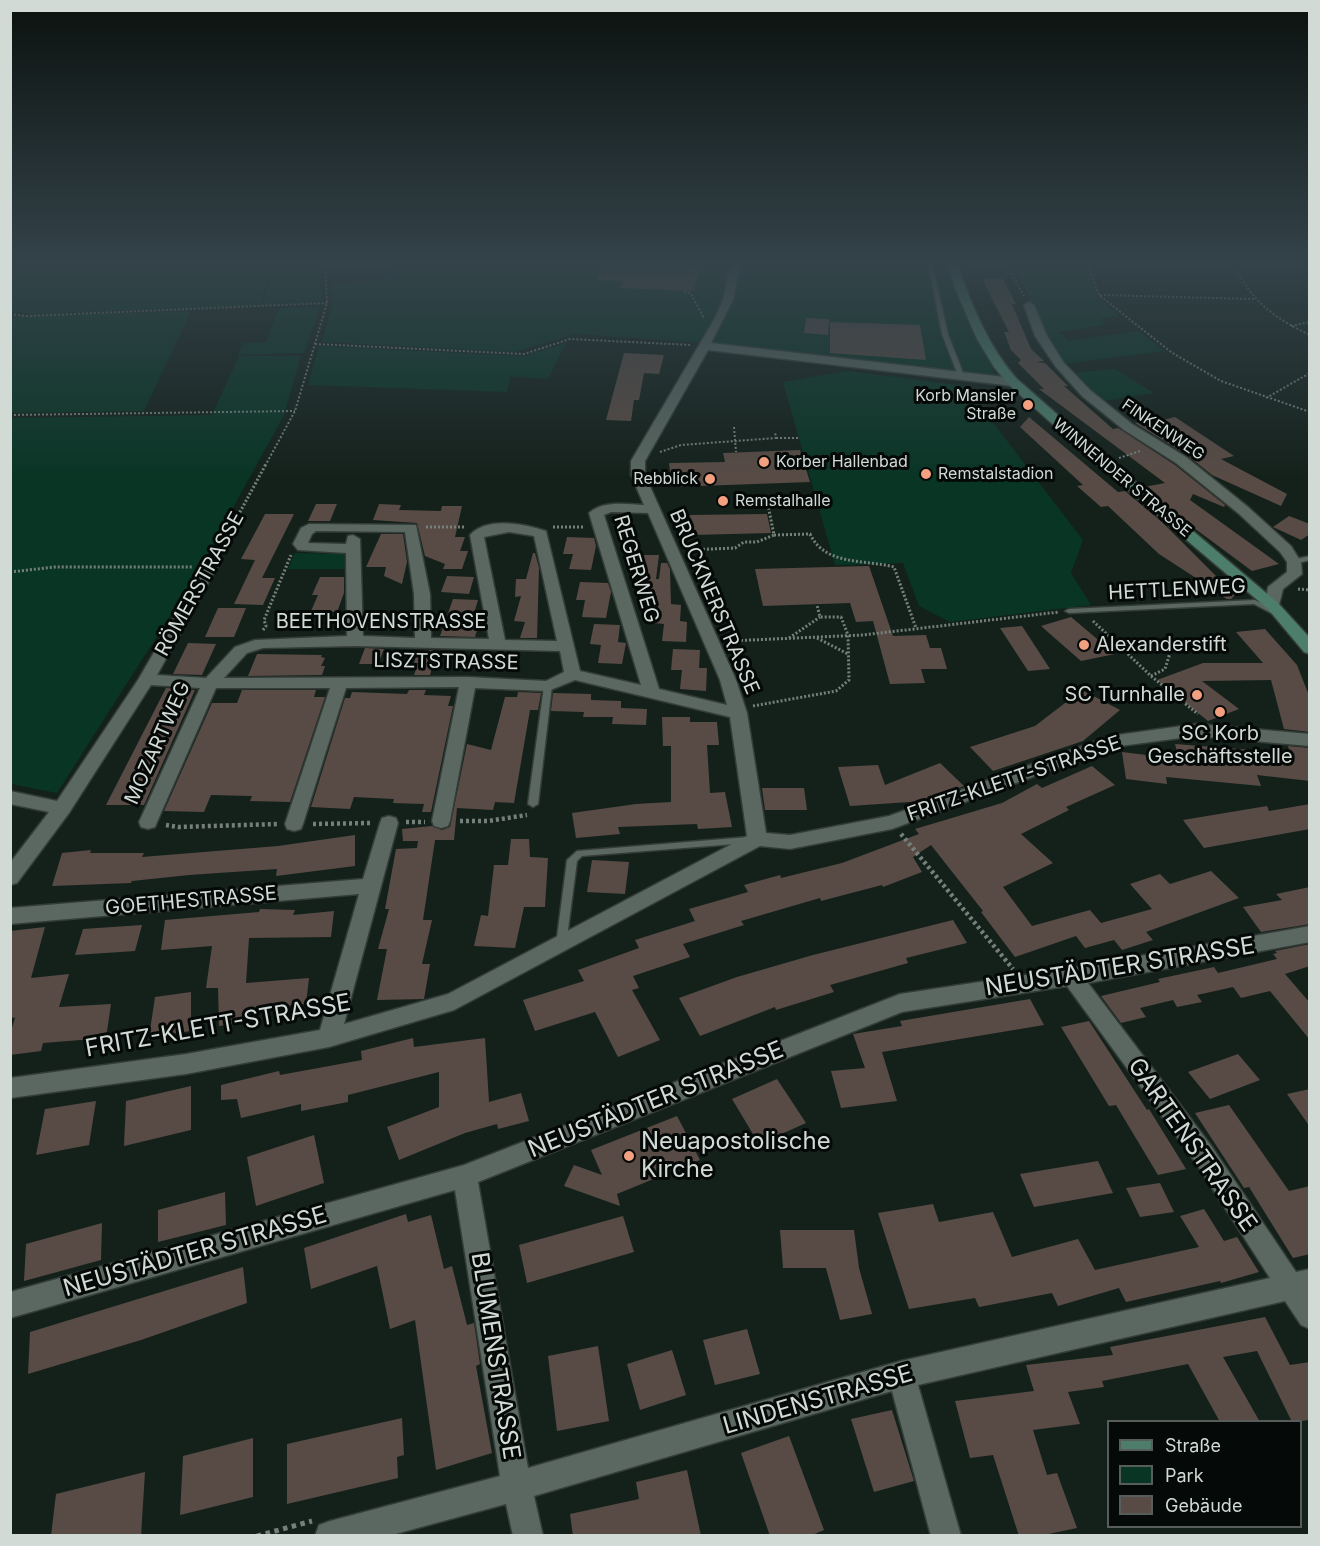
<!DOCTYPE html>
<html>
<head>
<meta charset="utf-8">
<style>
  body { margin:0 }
  #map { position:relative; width:1320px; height:1546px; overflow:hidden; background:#14211b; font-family:Inter,sans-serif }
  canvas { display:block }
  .frame { position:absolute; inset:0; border:12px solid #d2dad6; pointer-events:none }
  .legend { position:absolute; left:1107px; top:1420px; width:195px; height:108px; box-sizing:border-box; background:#050907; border:2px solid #575d5a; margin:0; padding:8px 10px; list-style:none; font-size:18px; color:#d2dad6 }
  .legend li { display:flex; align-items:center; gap:12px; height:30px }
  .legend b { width:30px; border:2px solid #575d5a }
</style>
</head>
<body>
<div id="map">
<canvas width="1320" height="1546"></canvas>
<div class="frame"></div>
<ul class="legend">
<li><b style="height:8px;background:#4c7e6b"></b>Straße</li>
<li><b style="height:16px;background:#093525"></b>Park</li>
<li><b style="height:16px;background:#584b45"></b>Gebäude</li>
</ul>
</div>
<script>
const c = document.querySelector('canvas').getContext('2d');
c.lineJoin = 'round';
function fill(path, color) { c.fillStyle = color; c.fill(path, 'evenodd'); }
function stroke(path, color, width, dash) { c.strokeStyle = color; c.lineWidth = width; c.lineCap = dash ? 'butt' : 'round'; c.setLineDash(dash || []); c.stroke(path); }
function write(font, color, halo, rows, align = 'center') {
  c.font = font + ' Inter,sans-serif'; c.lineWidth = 6; c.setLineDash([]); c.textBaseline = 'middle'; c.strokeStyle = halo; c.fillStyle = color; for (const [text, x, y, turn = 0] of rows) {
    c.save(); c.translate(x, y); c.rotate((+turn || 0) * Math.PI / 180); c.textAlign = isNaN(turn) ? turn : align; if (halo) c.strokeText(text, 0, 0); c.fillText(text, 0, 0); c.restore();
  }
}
fill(new Path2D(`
  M31 263H272L261 305 35 314 11 312V286Z
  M273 263H318L322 301 263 305Z
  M399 263H814L947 270 996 376 697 342 575 334 515 352 322 342 332 307 333 284 388 280Z
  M1009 263H1085L1097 297 1119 316 1102 318 1104 325 1059 332 1068 341 1139 331 1165 351 1064 364 1044 336 1026 290Z
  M320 307 304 353 238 355 243 343 266 342 279 308Z
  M191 311 144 411 11 413V316Z
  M566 343 548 379 508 376 510 377 507 392 308 385 319 346 523 356Z
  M239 356H301L284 415 196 575 57 793 11 784V418L212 415Z
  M1115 369 1154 393 1104 401 1072 373Z
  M848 371 965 386 1083 540 1071 573 1091 605 950 622 919 606 903 563 835 565 783 382Z
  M295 553 344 554 345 569H288Z`), '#093525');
fill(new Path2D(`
  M603 263H687L686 267 699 268 694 291 620 288 622 281 596 280Z
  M982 279H1003L1016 304H1012L1031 349 1044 361 1036 362 1045 363 1068 386H1064L1113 429 1118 428 1175 465 1225 505 1224 507 1193 494 1190 500 1279 564 1252 571 1186 522 1144 487 1165 483 1039 389H1044L1018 363 1021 360 1011 350 1004 332H1009Z
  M806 318 829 319 828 335 804 333Z
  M830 322 920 325 926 360 830 353Z
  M624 353 664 355 659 374 644 373 639 400H634L631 421 606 420Z
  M1029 417 1118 492 1125 491 1163 523 1235 595 1231 599H1227L1220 595 1213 596 1196 578 1159 554 1108 506 1101 507 1077 486 1083 485 1020 427Z
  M1175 417 1234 456 1221 459 1287 494 1281 506 1212 475 1187 455 1135 423 1150 419 1155 422Z
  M800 450 810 482 672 487 669 463 725 462 723 453Z
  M316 504H337L330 521H308Z
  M379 504 401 505 399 510 441 511 442 506H462L455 537H465L460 551H468L462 569H443L445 564 425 556 417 523 373 520Z
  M265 514H294L262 578H275L263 605 234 604 255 560 241 559Z
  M767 514 771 533 692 535 690 515Z
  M1289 516 1310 524V534L1301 540 1273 527Z
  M381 534H403L407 562 402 584 384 576 386 567H366Z
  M567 537 594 538 596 546 591 570 569 569 573 554H563Z
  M533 553H535L539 568 537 638H520L525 622 514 621 521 596 515 597 516 579H526Z
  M641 555H659L656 579H659L661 563H667L670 569 671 604 681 605 680 621 687 622 686 642 662 641 664 624 653 623 657 596H654L652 615 642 614Z
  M869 566 893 636 926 635 930 648H941L947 669H921L925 683 890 684 873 621 856 622 850 603 763 606 755 569Z
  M447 576 474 577 469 594 441 592Z
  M320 577H344V593L337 612 311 611 318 595H312Z
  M580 582 608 583 611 592 606 618 582 617 585 600H576Z
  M453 599 478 600 473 617H481L475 637 440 636Z
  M218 608H246L234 637H205Z
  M1071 617 1115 654 1081 661 1041 626Z
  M594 624 620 625 618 642 626 643 622 664 598 663 601 645 590 644Z
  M1022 626 1050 669 1028 671 1000 628Z
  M1265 629 1297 665 1310 698V732L1284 729 1271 680 1202 681 1239 709 1208 721 1157 680 1203 663H1263L1236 632Z
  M188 643 216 644 202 675 173 674Z
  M365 648 384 649 378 664H359Z
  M673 649 700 650 699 668H707L706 691 680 689 682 670H671Z
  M418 650H437L430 675H414L418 663H414Z
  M257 654 322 655 321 657 325 658 321 666H325L322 675 248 676Z
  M166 688 195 690 144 805H106Z
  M242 690H316L314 697H325L290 802 250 801 252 796 211 795 204 812 164 811 212 703H237Z
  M409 690H426L424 695 451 696 448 706H453L431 812H422L424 804 393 803 394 799 354 797 350 809 311 807 345 698H350L352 692 407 694Z
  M1082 690 1120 710 1083 741 993 771 970 747 1035 726Z
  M518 692 541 693 538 710H530L514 803 495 802 493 810 457 808 454 840H435L423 920H432L422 964H430L424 999 377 1000 387 949H378L389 909H385L396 849 417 848 418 841H403L402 829 432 826 442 830 450 827 467 744 491 750 505 697H517Z
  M553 693 591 694V700L621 701V708L647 709 646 725 612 724 613 717H583L584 712 551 711Z
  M662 717H690V722H717L719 745H707L710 793 725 792 732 827 698 829 697 824 618 827 620 834 576 838 572 813 636 804 671 802V746H663Z
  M1175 744 1290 753 1288 746 1310 748V781L1257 775 1261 786 1166 777 1167 784 1126 779 1122 752 1179 759Z
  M940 763 964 786 924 801 850 806 838 767 878 765 885 785Z
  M1092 766 1115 785 1066 807 1069 810 1021 834 1053 863 1003 887 1032 926 1090 910 1101 923 1152 909 1130 884 1160 874 1170 884 1211 871 1239 898 1146 932 1153 940 1122 950 1114 940 1085 948 1076 936 1015 957 981 912 983 911 931 845 913 857 922 872 883 887 882 885 821 901 820 898 741 921 744 925 683 944 690 957 633 976 639 988 632 990 660 1040 618 1057 595 1012 535 1031 523 1000 584 981 578 970 639 948 635 940 695 921 689 909 748 892 744 885 780 875 781 878 842 863 919 834 915 829 1002 803 1037 784 1042 788Z
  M762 788H804L807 810H765Z
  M1310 804V829L1204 848 1183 820 1267 806 1269 811Z
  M355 835V866L276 876 277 869 189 875 132 881 131 883 52 886 62 853 91 850 90 853H144L142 857 278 846Z
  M511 839H529L530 857 548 858 545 907H524L515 948 474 946 481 915 488 916 494 865H508Z
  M592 860 629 862 625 894 587 892Z
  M1310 887V924L1261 932 1243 907 1282 900 1276 894Z
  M260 909 295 910 293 915 334 911 331 937 249 938 246 983 309 978 306 1004 243 1010 242 1023 219 1026 218 988H206L212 946 161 950 165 920 259 912Z
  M953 920 967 943 906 958 908 963 830 985 834 992 776 1010 775 1007 700 1036 679 998 737 977 813 955Z
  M142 925 135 951 75 955 83 929Z
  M45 927 31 978 69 974 59 1007 111 1004 106 1038 43 1043 41 1051 10 1055V1034L15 1018 10 1017V931Z
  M1310 944V966L1285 974 1310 1003V1040L1270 991 1241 998 1233 987 1197 995 1202 1002 1177 1007 1173 1000 1140 1008 1146 1017 1121 1023 1101 996 1160 982 1158 979 1214 967 1218 973 1277 959 1273 954 1277 953 1275 951Z
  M191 992V1031L149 1037 155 997Z
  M1030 999 1044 1025 882 1052 897 1101 841 1108 831 1071 865 1068 853 1034 902 1026 900 1021Z
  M1089 1021 1147 1110 1149 1109 1186 1169 1158 1175 1116 1105 1109 1106 1061 1027Z
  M413 1038 414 1047 485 1038 489 1102 521 1093 529 1121 498 1129 497 1124 465 1133 399 1160 387 1127 439 1107V1072L348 1095V1102L301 1111V1104L241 1118 237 1099 221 1100V1085L279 1071 280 1075 362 1060 361 1051Z
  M1238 1054 1260 1080 1210 1099 1188 1072Z
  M777 1079 806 1123 759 1144 732 1099Z
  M191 1086V1130L124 1146 126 1101Z
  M1310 1089V1127L1287 1094Z
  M96 1101 89 1145 36 1155 45 1109Z
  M1229 1105 1289 1191 1310 1186V1254L1293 1258 1249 1187 1244 1188 1195 1113Z
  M677 1116 700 1160 617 1194 620 1206 564 1186 574 1165 602 1175 591 1150Z
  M314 1135 324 1183 256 1206 247 1157Z
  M1098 1161 1113 1193 1034 1207 1020 1174Z
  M1160 1183 1174 1212 1140 1217 1126 1188Z
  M225 1192 226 1225 158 1242V1210Z
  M933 1204 939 1222 993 1212 1012 1257 1078 1239 1095 1270 1199 1247 1180 1216 1204 1209 1224 1241 1237 1237 1259 1272 1221 1283 1220 1281 1126 1302 1119 1288 1058 1306 1052 1293 979 1307 975 1298 909 1309 878 1213Z
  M406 1214 408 1222 431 1215 444 1269 452 1266 467 1325 474 1323 480 1364 476 1366 492 1453 436 1470 415 1320 390 1329 377 1266 311 1289 304 1248Z
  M623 1216 634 1252 527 1283 519 1245Z
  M102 1223 101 1260 24 1281 26 1244Z
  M780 1230H854L859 1268 872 1314 840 1320 826 1268H783Z
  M243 1267 247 1303 141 1340 28 1374 30 1332Z
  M1265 1317 1290 1365 1310 1362V1420L1292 1422 1257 1351 1223 1357 1260 1422H1220L1188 1364 1102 1381 1104 1387 1068 1392 1080 1424 1033 1430 1047 1475 1057 1473 1077 1528 1039 1536H1019L993 1455 970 1458 955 1401 1034 1391 1026 1365 1113 1355 1110 1347Z
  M747 1329 760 1374 715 1385 703 1340Z
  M598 1346 609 1421 557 1431 548 1356Z
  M672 1350 686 1395 640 1410 627 1364Z
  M892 1410 914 1481 874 1492 851 1419Z
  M402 1418 404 1455 397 1457 398 1478 287 1504V1444Z
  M789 1436 824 1530 810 1536H770L741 1453Z
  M253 1438V1497L180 1515 183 1456Z
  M687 1470 701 1536H573L570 1514 639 1499 636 1482Z
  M145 1472 141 1536H51L56 1494Z`), '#584b45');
const lane = new Path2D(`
  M928 263H932L948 334 965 378 964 379 959 378 942 334Z
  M1310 556V560L1294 564 1290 562 1291 560Z
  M1255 600 1280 612 1279 614H1273L1254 604 1069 613 1065 611 1069 609Z
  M548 683 552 686 538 804 533 807 528 804 544 686Z
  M748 837 751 838 753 840 751 842 748 843 582 856 577 861 566 945 565 948 561 949 557 948 556 945 567 860 577 851Z`);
const street = new Path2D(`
  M731 263H741L733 300 711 343 1013 378 1019 382 1013 386 708 350 645 461V475L736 680 747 713 766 833 790 835 889 816 1110 736 1196 724 1310 734V746L1196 736 1113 747 892 829 790 849 760 846 454 1010 329 1047 186 1074 10 1098V1078L186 1054 320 1030 359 894 10 924V908L363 879 380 823 382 818 389 816 396 818 398 823 344 1024 448 994 747 836 730 717 575 680 548 691 475 688 450 821 448 826 441 828 434 826 432 821 459 687 346 688 303 824 301 829 294 831 287 829 285 824 330 688H216L157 822 155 827 148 829 141 827 139 822 200 688 151 685 69 813 17 883 10 885V863L49 812 10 804V791L57 801 138 680 205 564 210 563 217 567 157 675 206 678 235 647 255 640 347 636 346 553 298 550 293 544 301 528 309 524 416 525 430 594 431 638 489 639 470 535C487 516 525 524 546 531L580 671 641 685 589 513C603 500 627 504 644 505L631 475V461L715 318 723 300ZM611 512 648 513 720 680 727 705 659 689 604 515ZM316 531 405 532 414 594 415 638 363 636 360 539 353 535 348 536 346 544 308 543 312 534ZM509 532 534 536 557 641 505 640 484 537ZM355 646 560 651 564 672 546 681 468 677 224 678 247 653 263 648Z
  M1029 302 1034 305 1047 336 1064 363 1090 390 1132 424 1186 457 1248 507 1291 546 1301 562 1302 574 1283 589 1278 609 1273 611 1265 606 1268 587 1287 572V562L1280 552 1238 513 1176 463 1124 430 1082 396 1056 367 1035 336 1024 305Z
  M1310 926V942L1088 983 1212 1147 1296 1272 1310 1269V1329L1301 1325 1285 1301 918 1385 961 1536H931L892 1391 534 1496 543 1536H513L506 1504 388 1536H315L319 1525 330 1521 500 1476 455 1190 10 1318V1292L464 1165 900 994 1072 968ZM1067 986 1196 1163 1270 1278 901 1361 528 1468 478 1182 902 1012Z`);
const secondary = new Path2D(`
  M947 263H957C971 304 988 346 1017 379L1108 459 1278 603 1310 638V654L1304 652 1268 609 1098 465 1009 385 994 367 977 339 955 288Z`);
stroke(lane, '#343c38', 3);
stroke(street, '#343c38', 3);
stroke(secondary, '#343c38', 3);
stroke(new Path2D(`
  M1006 263 1024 296
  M1087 263 1099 295 1171 352 1221 381 1310 412
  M1235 263C1248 300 1276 319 1310 335
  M10 281 29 263
  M684 291 691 294 704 318
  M1100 295 1254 299
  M10 314 27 316 327 303
  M1291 326 1310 322
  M315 344 524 354 570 339 690 345
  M1266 398 1310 373
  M10 415 295 411
  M734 427 736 452
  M776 438H799
  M660 452 681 445 776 438 775 432
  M1119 458 1140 451
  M265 466 295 411 327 303 325 263`), '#76807b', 2, [2, 2]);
stroke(new Path2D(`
  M426 527H466
  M553 527H585
  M774 535 810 534C825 566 864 559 894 567L916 628
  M687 550 735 548 744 542H757L774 535 766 495
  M215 558 266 464
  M10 572 55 567H192
  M1298 589 1310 590
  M1093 621 1151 676 1198 714
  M263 630 266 626 264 620 291 555
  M789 638 820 617
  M817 638 848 654
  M729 641 863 635 1059 612
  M1151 676 1165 669 1170 653
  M753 706 836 691 849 680 848 635 841 617H820L817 605`), '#76807b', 3, [2, 2]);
stroke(new Path2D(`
  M460 821H488L527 815
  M406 822H425
  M313 824 371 823
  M166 825 178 827 278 824
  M901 834 1013 969`), '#76807b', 4.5, [3, 3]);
stroke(new Path2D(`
  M257 1536 312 1521`), '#76807b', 5, [4.5, 4.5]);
fill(lane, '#5a6861');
fill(street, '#5a6861');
fill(secondary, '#4c7e6b');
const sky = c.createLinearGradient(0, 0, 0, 479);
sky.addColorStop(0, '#0b120f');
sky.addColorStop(0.55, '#34434a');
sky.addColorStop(1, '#34434a00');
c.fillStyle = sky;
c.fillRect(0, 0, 1320, 479);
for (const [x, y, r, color] of [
  [1028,405,6,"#f2a07f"],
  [764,462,6,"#f2a07f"],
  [926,474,6,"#f2a07f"],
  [710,479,6,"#f2a07f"],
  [723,501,6,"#f2a07f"],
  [1084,645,6,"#f2a07f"],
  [1197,695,6,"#f2a07f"],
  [1220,712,6,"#f2a07f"],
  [629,1156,6,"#f2a07f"]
]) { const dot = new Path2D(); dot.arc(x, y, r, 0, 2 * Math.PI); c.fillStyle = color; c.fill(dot); stroke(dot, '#050907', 2); }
write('16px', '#d2dad6', '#050907', [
  ["Korb Mansler",1016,396,"right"],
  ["Straße",1016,414,"right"],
  ["Korber Hallenbad",776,462],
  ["Remstalstadion",938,474],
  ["Rebblick",698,479,"right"],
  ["Remstalhalle",735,501]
], 'left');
write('16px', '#d2dad6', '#050907', [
  ["FINKENWEG",1163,430,34],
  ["WINNENDER STRASSE",1122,478,40]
]);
write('20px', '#d2dad6', '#050907', [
  ["REGERWEG",636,569,73],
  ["RÖMERSTRASSE",200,584,-61],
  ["HETTLENWEG",1177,590,-3],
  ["BRUCKNERSTRASSE",714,602,67],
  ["BEETHOVENSTRASSE",381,622],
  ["LISZTSTRASSE",446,662,1],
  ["MOZARTWEG",158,743,-66],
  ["FRITZ-KLETT-STRASSE",1014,779,-19],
  ["GOETHESTRASSE",191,901,-5]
]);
write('20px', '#d2dad6', '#050907', [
  ["Alexanderstift",1096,645],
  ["SC Turnhalle",1185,695,"right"],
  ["SC Korb",1220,734,"center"],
  ["Geschäftsstelle",1220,757,"center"]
], 'left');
write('24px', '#d2dad6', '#050907', [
  ["NEUSTÄDTER STRASSE",1120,967,-9],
  ["FRITZ-KLETT-STRASSE",218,1026,-10],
  ["NEUSTÄDTER STRASSE",656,1100,-22],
  ["GARTENSTRASSE",1192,1145,55],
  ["NEUSTÄDTER STRASSE",195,1252,-16],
  ["BLUMENSTRASSE",495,1356,81],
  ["LINDENSTRASSE",818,1400,-16]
]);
write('24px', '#d2dad6', '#050907', [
  ["Neuapostolische",641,1142],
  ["Kirche",641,1170]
], 'left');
</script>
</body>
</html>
